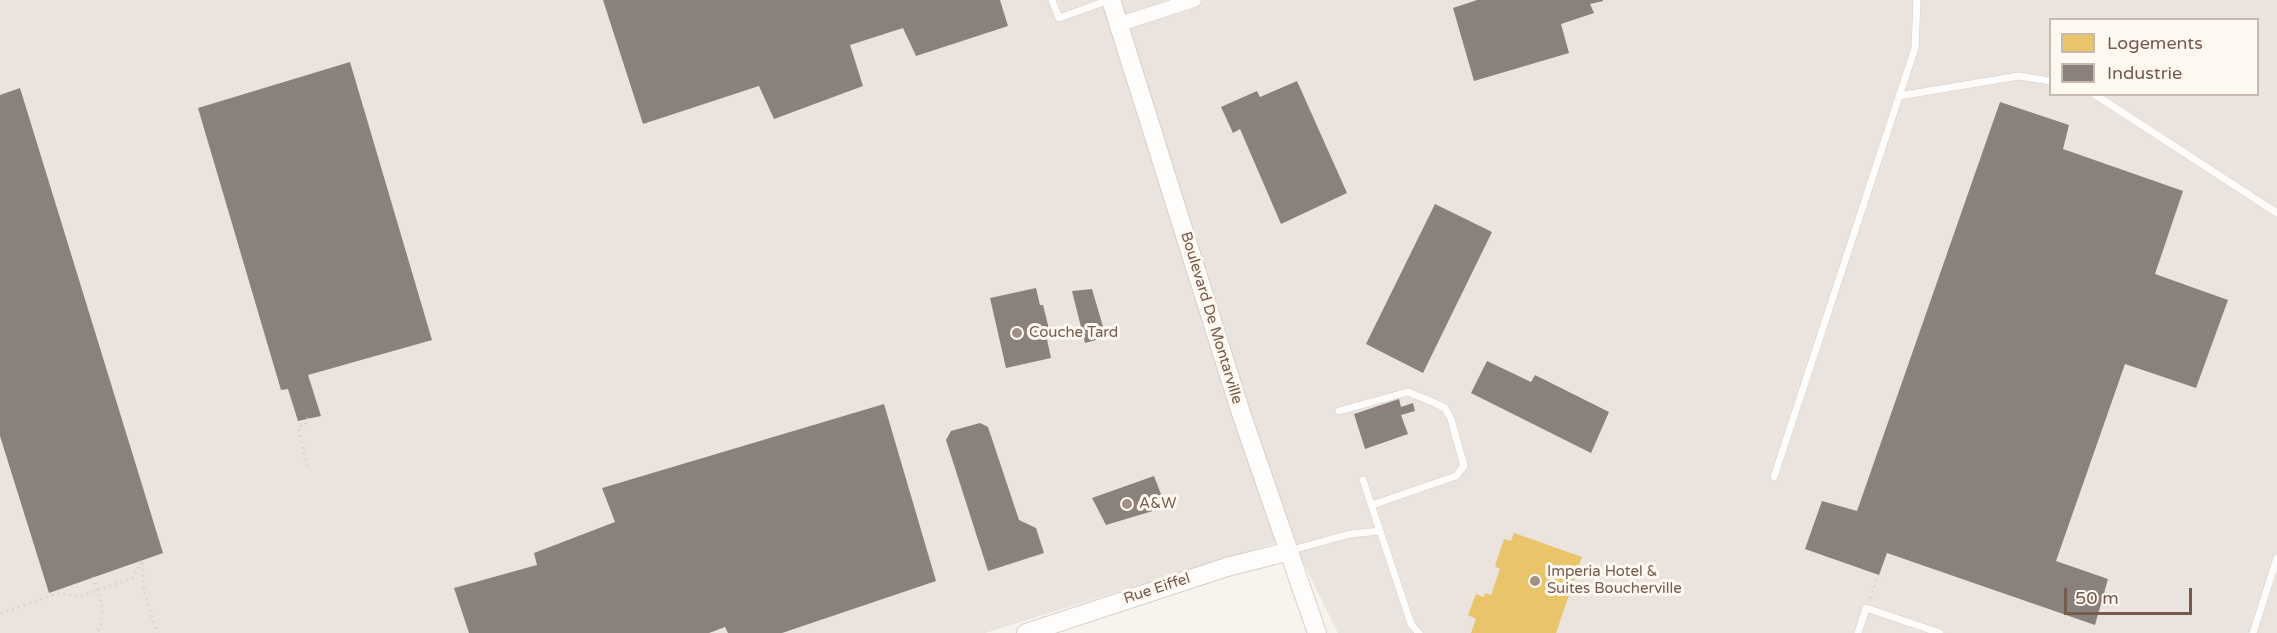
<!DOCTYPE html>
<html>
<head>
<meta charset="utf-8">
<style>
  body { margin:0 }
  #map { position:relative; width:2277px; height:633px; overflow:hidden; background:#f7f3ed; font-family:"Varela Round",sans-serif }
  canvas { display:block }
  .legend { position:absolute; left:2049px; top:18px; width:210px; height:78px; box-sizing:border-box; background:#fef8f0; border:2px solid #c7b9af; margin:0; padding:8px 10px; list-style:none; font-size:18px; color:#755a4e }
  .legend li { display:flex; align-items:center; gap:12px; height:30px }
  .legend b { width:30px; border:2px solid #c7b9af }
  .scale { position:absolute; left:2064px; top:588px; width:128px; height:27px; box-sizing:border-box; border:3px solid #755a4e; border-top:0; padding-left:8px; font-size:18px; line-height:21px; white-space:nowrap; color:#755a4e; -webkit-text-stroke:4px #fef8f0; paint-order:stroke }
</style>
</head>
<body>
<div id="map">
<canvas width="2277" height="633"></canvas>
<ul class="legend">
<li><b style="height:16px;background:#e9c46a"></b>Logements</li>
<li><b style="height:16px;background:#8a817c"></b>Industrie</li>
</ul>
<div class="scale">50 m</div>
</div>
<script>
const c = document.querySelector('canvas').getContext('2d');
c.lineJoin = 'round';
function fill(path, color) { c.fillStyle = color; c.fill(path, 'evenodd'); }
function stroke(path, color, width, dash) { c.strokeStyle = color; c.lineWidth = width; c.lineCap = dash ? 'butt' : 'round'; c.setLineDash(dash || []); c.stroke(path); }
function write(font, color, halo, rows, align = 'center') {
  c.font = font + ' "Varela Round",sans-serif'; c.lineWidth = 6; c.setLineDash([]); c.textBaseline = 'middle'; c.strokeStyle = halo; c.fillStyle = color; for (const [text, x, y, turn = 0] of rows) {
    c.save(); c.translate(x, y); c.rotate((+turn || 0) * Math.PI / 180); c.textAlign = isNaN(turn) ? turn : align; if (halo) c.strokeText(text, 0, 0); c.fillText(text, 0, 0); c.restore();
  }
}
fill(new Path2D(`
  M0 0H2277V633H1338L1291 538 985 633H0ZM2050 20H2258V94H2050Z`), '#eae3de');
fill(new Path2D(`
  M1514 533 1582 557 1556 633H1471L1476 619 1468 615 1476 594 1484 597 1485 593 1491 595 1500 569 1495 566 1504 539 1511 541Z`), '#e9c46a');
fill(new Path2D(`
  M603 0H1000L1008 26 916 56 903 28 850 45 863 86 774 119 759 86 643 124Z
  M1477 0H1603V1L1590 4 1594 13 1561 24 1569 53 1474 81 1453 8Z
  M350 62 432 340 308 375 321 416 298 421 288 389 281 390 198 108Z
  M1297 81 1347 193 1281 224 1240 129 1233 133 1221 107 1257 91 1260 97Z
  M20 88 163 553 49 593 0 436V95Z
  M2000 102 2069 125 2063 149 2183 191 2155 274 2228 300 2196 388 2125 364 2056 561 2108 579 2095 625 1887 553 1879 575 1805 549 1822 501 1857 511Z
  M1435 204 1492 232 1423 373 1366 344Z
  M1036 288 1040 305H1043L1049 329 1045 330 1051 358 1006 368 990 298Z
  M1092 289 1106 337 1085 343 1072 291Z
  M1487 361 1531 382 1535 375 1609 412 1591 453 1471 393Z
  M1399 399 1401 407 1413 403 1415 411 1401 415 1408 434 1365 449 1354 414Z
  M884 404 936 581 782 633H728L725 627 709 633H469L454 588 537 565 534 553 615 522 602 488Z
  M980 423 988 427 1019 520 1036 528 1044 553 988 571 946 440 951 431Z
  M1154 476 1166 507 1106 525 1092 498Z`), '#8a817c');
const service = new Path2D(`
  M1052 0 1059 18 1109 0
  M2094 94 2277 213
  M1899 96 2019 76 2050 81
  M1339 411 1408 392 1435 403 1445 408 1451 419 1464 466 1456 476 1372 505
  M1774 477 1915 48 1917 0
  M1363 480 1411 624 1419 633
  M1292 550 1350 534 1380 531
  M1858 633 1866 608 1940 633
  M2253 633 2277 558`);
const minor = new Path2D(`
  M1120 24 1194 0`);
const tertiary = new Path2D(`
  M1111 0 1241 413 1317 633
  M1026 633 1227 567 1290 551`);
stroke(service, '#d6d0cb', 8);
stroke(minor, '#d6d0cb', 15);
stroke(tertiary, '#d6d0cb', 20);
stroke(new Path2D(`
  M307 466 298 427 305 425 308 418
  M93 577C100 600 107 610 97 633
  M1870 598 1879 575
  M1 613 58 593 78 597 133 578 142 560 144 590 157 633`), '#dad2cf', 3, [1.5, 4.5]);
stroke(service, '#fefdfc', 7);
stroke(minor, '#fefdfc', 14);
stroke(tertiary, '#fefdfc', 18);
for (const [x, y, r, color] of [
  [1017,333,6,"#a29086"],
  [1127,504,6,"#a29086"],
  [1535,581,6,"#a29086"]
]) { const dot = new Path2D(); dot.arc(x, y, r, 0, 2 * Math.PI); c.fillStyle = color; c.fill(dot); stroke(dot, '#fef8f0', 2); }
write('15px', '#755a4e', '#fef8f0', [
  ["Boulevard De Montarville",1211,318,73],
  ["Rue Eiffel",1157,589,-18]
]);
write('15px', '#755a4e', '#fef8f0', [
  ["Couche Tard",1029,333],
  ["A&W",1139,504],
  ["Imperia Hotel &",1547,572],
  ["Suites Boucherville",1547,589]
], 'left');
</script>
</body>
</html>
